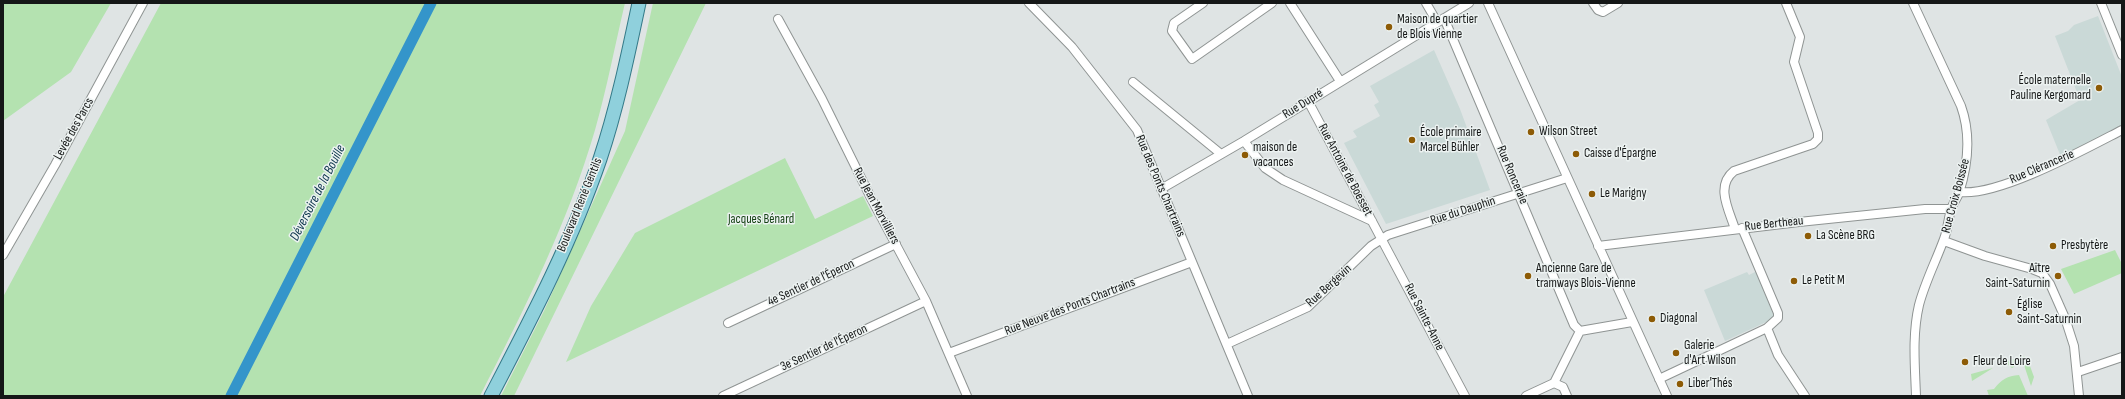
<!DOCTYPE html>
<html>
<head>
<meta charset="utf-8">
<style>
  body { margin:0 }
  #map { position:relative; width:2125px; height:399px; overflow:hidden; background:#dfe4e4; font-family:"Sofia Sans Condensed",sans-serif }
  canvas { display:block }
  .frame { position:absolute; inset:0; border:4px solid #151717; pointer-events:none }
</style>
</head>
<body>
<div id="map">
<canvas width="2125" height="399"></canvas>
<div class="frame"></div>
</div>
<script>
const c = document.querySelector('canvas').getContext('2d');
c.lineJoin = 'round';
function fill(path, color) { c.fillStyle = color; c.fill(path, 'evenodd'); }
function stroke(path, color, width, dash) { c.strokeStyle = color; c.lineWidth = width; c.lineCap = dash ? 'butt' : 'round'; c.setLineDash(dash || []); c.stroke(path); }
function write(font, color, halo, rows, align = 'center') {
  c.font = font + ' "Sofia Sans Condensed",sans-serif'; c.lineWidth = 3; c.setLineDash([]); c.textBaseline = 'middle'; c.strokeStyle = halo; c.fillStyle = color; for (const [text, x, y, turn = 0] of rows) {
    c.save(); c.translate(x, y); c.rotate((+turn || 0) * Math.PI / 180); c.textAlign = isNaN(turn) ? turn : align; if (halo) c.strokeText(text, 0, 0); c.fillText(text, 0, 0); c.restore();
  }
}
fill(new Path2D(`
  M2098 16 2122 77V125L2061 157 2046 120 2080 100 2055 36 2068 31 2074 25Z
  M1434 50 1460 109 1490 190 1386 224 1344 143 1357 137 1353 131 1380 116 1374 105 1379 102 1370 86Z
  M1757 271 1775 318 1725 341 1704 290 1747 272 1749 275Z`), '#cad9d7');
fill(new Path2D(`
  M3 3H111L71 72 3 121Z
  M161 3H625C615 45 607 88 595 130 568 223 524 310 480 396H3V297Z
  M653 3H706L514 396H501L544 311 625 131Z
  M785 158 815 219 863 196 873 216 566 362 591 306 635 233Z
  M2115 250 2122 264V273L2074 294 2061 269Z
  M2025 356 2014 367 2012 368 2007 364 2008 361Z
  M2027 358 2034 377 2031 386 2024 365Z
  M1993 368 1972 381 1971 374Z
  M2019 375 2028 396H1989L1987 390 1994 389C2002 379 2007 376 2019 375Z`), '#b4e2b0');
stroke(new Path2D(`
  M231 396 431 3`), '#3495ca', 11);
const street = new Path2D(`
  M1029 3 1072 47 1137 130 1248 396
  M1203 3 1174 23 1172 31 1192 59 1272 3
  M1290 3 1340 81
  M1426 3 1437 22
  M1488 3 1667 396
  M1593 3 1598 10 1603 12 1618 3
  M1913 3 1961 106C1971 134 1968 165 1959 193 1957 199 1952 204 1951 210 1948 219 1948 229 1944 239 1936 261 1925 282 1919 305 1912 335 1915 366 1916 396
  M2101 3 2122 55
  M1444 18 1574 325 1580 331
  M778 19 822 99 871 198 926 301 967 396
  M1133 82 1221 154
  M1308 101 1465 396
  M1244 141 1265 168 1283 180 1372 221
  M1161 189 1244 141 1469 3
  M1959 192C1998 197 2085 149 2122 130
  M1735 229C1729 210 1715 186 1734 171L1813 144 1818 139V133L1794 62 1800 37 1786 3
  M1944 241 1985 256 2032 269 2042 273 2050 284 2065 318 2074 346 2079 396
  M1598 246 1799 222 1925 209H1951
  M3 255 55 165 143 3
  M728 323 896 244
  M1767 328 1778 355 1805 396
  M1580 331 1632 322
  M1227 344 1308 307 1371 246 1388 235 1567 178
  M949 353 1192 262
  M2078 372 2122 357
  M1659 379 1767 328 1778 318V313L1742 228
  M1554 383 1563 387 1567 396
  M723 396 926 301
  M1526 396 1554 383 1580 331`);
const primary = new Path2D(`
  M491 396C531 319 572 241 600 159 617 108 628 55 639 3`);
stroke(street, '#8f9493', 10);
stroke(primary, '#347a88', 15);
stroke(street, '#fff', 8);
stroke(primary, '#8fd0dc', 13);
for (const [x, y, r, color] of [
  [1389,27,4,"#8d5b06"],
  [2099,88,4,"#8d5b06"],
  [1531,132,4,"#8d5b06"],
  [1412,140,4,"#8d5b06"],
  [1576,154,4,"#8d5b06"],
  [1245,155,4,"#8d5b06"],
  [1592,194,4,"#8d5b06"],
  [1808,236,4,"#8d5b06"],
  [2053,246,4,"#8d5b06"],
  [1528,276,4,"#8d5b06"],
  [2058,276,4,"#8d5b06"],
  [1794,281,4,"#8d5b06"],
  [2009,312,4,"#8d5b06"],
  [1652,319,4,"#8d5b06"],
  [1676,353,4,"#8d5b06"],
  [1965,362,4,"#8d5b06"],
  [1680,384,4,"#8d5b06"]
]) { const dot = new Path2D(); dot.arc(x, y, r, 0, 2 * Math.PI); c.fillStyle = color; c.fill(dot); stroke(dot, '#ecf2f1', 1.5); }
write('13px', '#151717', '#ecf2f1', [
  ["Maison de quartier",1397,20],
  ["de Blois Vienne",1397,35],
  ["École maternelle",2091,81,"right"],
  ["Pauline Kergomard",2091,96,"right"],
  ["Wilson Street",1539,132],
  ["École primaire",1420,133],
  ["Marcel Bühler",1420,148],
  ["maison de",1253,148],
  ["vacances",1253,163],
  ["Caisse d'Épargne",1584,154],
  ["Le Marigny",1600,194],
  ["La Scène BRG",1816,236],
  ["Presbytère",2061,246],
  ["Ancienne Gare de",1536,269],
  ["tramways Blois-Vienne",1536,284],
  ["Aître",2050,269,"right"],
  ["Saint-Saturnin",2050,284,"right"],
  ["Le Petit M",1802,281],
  ["Église",2017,305],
  ["Saint-Saturnin",2017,320],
  ["Diagonal",1660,319],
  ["Galerie",1684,346],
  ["d'Art Wilson",1684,361],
  ["Fleur de Loire",1973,362],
  ["Liber'Thés",1688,384]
], 'left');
write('13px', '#151717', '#ecf2f1', [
  ["Rue Dupré",1303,104,-32],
  ["Levée des Parcs",74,129,-61],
  ["Rue Clérancerie",2042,167,-23],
  ["Rue Antoine de Boesset",1345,170,62],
  ["Rue Ronceraie",1512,175,67],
  ["Rue des Ponts Chartrains",1160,186,67],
  ["Rue Croix Boissée",1956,196,-75],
  ["Boulevard René Gentils",580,205,-68],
  ["Rue Jean Morvilliers",876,206,62],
  ["Rue du Dauphin",1463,211,-18],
  ["Rue Bertheau",1774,224,-6],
  ["4e Sentier de l'Éperon",811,283,-25],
  ["Rue Bergevin",1329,286,-42],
  ["Rue Neuve des Ponts Chartrains",1070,307,-21],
  ["Rue Sainte-Anne",1424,317,63],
  ["3e Sentier de l'Éperon",824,348,-25]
]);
write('13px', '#154214', '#ecf2f1', [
  ["Jacques Bénard",761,220]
]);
write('italic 14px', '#093349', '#ecf2f1', [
  ["Déversoire de la Bouille",318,193,-63]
]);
</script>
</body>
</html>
